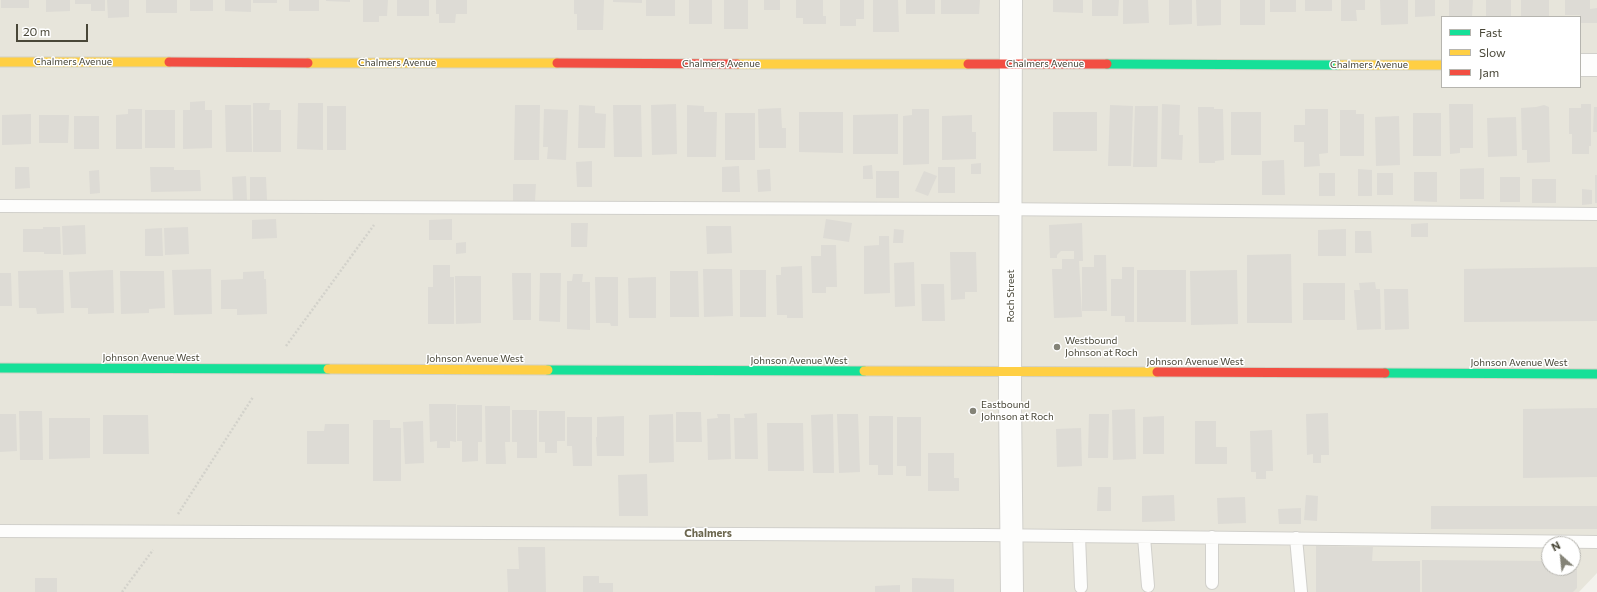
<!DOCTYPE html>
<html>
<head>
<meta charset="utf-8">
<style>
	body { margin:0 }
	#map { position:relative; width:1597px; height:592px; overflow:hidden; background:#f3f2ed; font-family:Commissioner,sans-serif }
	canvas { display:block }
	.legend { position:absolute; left:1441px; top:16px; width:140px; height:72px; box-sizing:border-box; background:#fff; border:1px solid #b6b5af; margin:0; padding:5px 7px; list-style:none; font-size:12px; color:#494738 }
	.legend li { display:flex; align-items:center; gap:8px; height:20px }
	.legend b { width:20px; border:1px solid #b6b5af }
	.north { position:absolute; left:1541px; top:536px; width:40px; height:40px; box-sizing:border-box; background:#fff; border:1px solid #b6b5af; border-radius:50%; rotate:333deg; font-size:11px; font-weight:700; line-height:16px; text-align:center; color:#494738 }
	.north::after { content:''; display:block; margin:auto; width:14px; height:18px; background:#848377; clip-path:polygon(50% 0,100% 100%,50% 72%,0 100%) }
	.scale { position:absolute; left:16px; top:24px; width:72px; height:18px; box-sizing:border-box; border:2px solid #494738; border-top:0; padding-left:5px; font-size:12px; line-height:14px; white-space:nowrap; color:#494738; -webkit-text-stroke:3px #fff; paint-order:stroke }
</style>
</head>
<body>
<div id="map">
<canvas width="1597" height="592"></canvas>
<ul class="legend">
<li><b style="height:5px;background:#16e098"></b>Fast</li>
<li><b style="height:5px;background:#ffcf43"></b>Slow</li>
<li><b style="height:5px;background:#f24e42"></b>Jam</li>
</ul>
<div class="north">N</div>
<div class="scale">20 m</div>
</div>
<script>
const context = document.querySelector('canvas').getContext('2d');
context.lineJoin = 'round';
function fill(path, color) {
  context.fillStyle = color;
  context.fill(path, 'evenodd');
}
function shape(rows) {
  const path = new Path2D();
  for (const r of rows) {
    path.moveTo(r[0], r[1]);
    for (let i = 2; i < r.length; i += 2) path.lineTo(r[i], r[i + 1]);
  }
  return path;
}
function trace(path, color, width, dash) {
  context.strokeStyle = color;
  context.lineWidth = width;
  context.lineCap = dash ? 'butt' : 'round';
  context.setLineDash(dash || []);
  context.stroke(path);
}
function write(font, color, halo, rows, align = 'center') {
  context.font = font + ' Commissioner,sans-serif';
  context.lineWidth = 3;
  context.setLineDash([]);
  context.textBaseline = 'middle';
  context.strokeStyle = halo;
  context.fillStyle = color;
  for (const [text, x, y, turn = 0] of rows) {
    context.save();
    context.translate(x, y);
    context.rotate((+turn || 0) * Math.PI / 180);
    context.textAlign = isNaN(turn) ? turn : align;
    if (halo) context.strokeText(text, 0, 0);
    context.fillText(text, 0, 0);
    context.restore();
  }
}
const residential = shape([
	[0,0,1597,0,1597,573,1579,592,0,592],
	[1442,17,1580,17,1580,87,1442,87],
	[1549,544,1573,544,1573,568,1549,568]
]);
const building = shape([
	[1,0,29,0,29,8,1,8],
	[46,0,70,0,70,11,46,12],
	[75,0,105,0,105,11,91,11,91,4,75,4],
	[107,0,129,0,129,17,108,18],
	[146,0,177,0,177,13,146,13],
	[190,0,213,0,213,11,190,11],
	[225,0,251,0,251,12,225,11],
	[253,0,277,0,277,3,253,3],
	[289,0,319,0,319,11,289,11],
	[326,0,350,0,350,2,326,1],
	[363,0,388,0,387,16,379,16,379,22,363,22],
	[397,0,429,0,429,16,397,16],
	[436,0,467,0,467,14,456,14,455,23,439,23,439,14,436,14],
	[574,0,604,0,603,30,577,30,577,14,574,14],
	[613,0,642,0,642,3,613,2],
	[646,0,675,0,675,16,646,16],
	[689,0,712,0,712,24,689,24],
	[724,0,748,0,748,29,724,29],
	[764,0,780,0,780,10,764,10],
	[796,0,823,0,823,16,826,16,826,24,803,24,803,18,796,18],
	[840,0,864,0,864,19,856,19,856,26,840,26],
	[873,0,898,0,899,32,873,32],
	[906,0,935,0,935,14,906,14],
	[941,0,980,0,979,14,941,14],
	[1053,0,1083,0,1083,13,1053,12],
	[1092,0,1119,0,1118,16,1092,16],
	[1123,0,1148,0,1149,23,1123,24],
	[1169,0,1192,0,1192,24,1169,25],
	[1196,0,1221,0,1221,25,1197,26],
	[1240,0,1265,0,1265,25,1240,25],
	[1270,0,1296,0,1296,12,1270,12],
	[1305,0,1332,0,1332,11,1305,11],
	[1341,0,1365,0,1365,10,1356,10,1357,21,1341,21],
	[1380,0,1408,0,1408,24,1381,25],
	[1415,0,1435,0,1435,16,1415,17],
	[1449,0,1473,0,1472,17,1449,17],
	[1486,0,1511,0,1511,17,1486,17],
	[1521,0,1549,0,1549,17,1521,17],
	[1565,0,1590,0,1590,9,1597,8,1597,23,1580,23,1580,15,1565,15],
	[205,101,205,110,212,110,212,148,183,149,183,110,190,110,190,102],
	[253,103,270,103,269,110,281,110,281,152,253,152],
	[298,103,323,103,323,150,297,149],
	[676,104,677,154,652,155,651,105],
	[1162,104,1180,105,1179,135,1183,135,1182,160,1161,159],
	[1449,104,1473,104,1473,148,1460,148,1460,153,1450,154],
	[1581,104,1591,104,1591,146,1589,146,1589,154,1572,154,1572,134,1569,134,1569,108,1581,108],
	[225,105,251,105,252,152,226,152],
	[515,105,540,105,539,160,514,160],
	[579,105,595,106,595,113,606,114,605,148,578,148],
	[613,105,641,105,642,157,614,157],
	[687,105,704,106,704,112,717,112,716,157,687,157],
	[1110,105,1133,106,1131,166,1108,166],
	[1544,105,1549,107,1550,162,1527,163,1527,150,1522,150,1521,108,1536,107],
	[327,106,346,106,346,150,327,150],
	[1135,106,1158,106,1157,167,1133,167],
	[1198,107,1214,107,1214,109,1223,109,1224,160,1215,161,1215,163,1199,163],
	[1594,107,1597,107,1597,132,1593,132],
	[781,108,782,128,786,128,786,148,759,148,758,109],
	[128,109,142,109,142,149,116,149,116,115,128,114],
	[544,109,568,110,566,160,547,159,548,147,543,147],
	[912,109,929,109,929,164,903,165,903,116,912,115],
	[1305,109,1328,109,1328,153,1319,154,1320,166,1304,167,1304,142,1294,142,1294,125,1305,125],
	[145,110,175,110,175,148,145,148],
	[1340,110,1356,110,1356,114,1364,114,1364,156,1340,156],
	[799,112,843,112,843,153,799,152],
	[1053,112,1097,112,1097,151,1053,151],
	[1231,112,1261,112,1261,155,1231,155],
	[725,113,755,113,755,160,725,160],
	[1413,113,1441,113,1441,156,1413,156],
	[31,114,31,144,2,145,2,115],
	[898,114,898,154,853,154,853,115],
	[39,115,69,115,68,143,39,143],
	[972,115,972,132,976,132,976,159,942,160,942,116],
	[74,116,99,116,99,149,74,149],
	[1399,116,1400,165,1376,166,1375,117],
	[1516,117,1517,156,1488,157,1487,118],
	[1284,160,1285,195,1262,195,1262,161],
	[592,161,592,187,577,187,576,162],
	[981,163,981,174,971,174,971,164],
	[872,165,873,179,863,179,863,166],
	[739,166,740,192,722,192,722,167],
	[15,167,29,167,30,188,15,189],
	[150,167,174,167,174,170,200,170,201,191,151,192],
	[938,167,955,167,955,193,938,193],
	[1484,168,1484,199,1460,199,1460,169],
	[770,169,771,191,758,192,757,170],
	[1358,169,1372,170,1372,196,1358,196],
	[99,170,100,193,90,194,89,171],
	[876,171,899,171,899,198,876,198],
	[924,171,937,176,928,196,915,191],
	[1414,172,1437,172,1437,202,1414,201],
	[1319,173,1335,173,1335,196,1319,196],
	[1377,173,1393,173,1393,195,1377,195],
	[1595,175,1597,175,1597,203,1595,203],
	[246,176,247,200,233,201,232,177],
	[250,177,266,177,267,200,250,201],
	[1500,177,1520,177,1520,202,1500,202],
	[1532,179,1556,179,1556,203,1532,203],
	[513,184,536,184,535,201,513,201],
	[1582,189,1592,190,1592,204,1582,205],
	[276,219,277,238,252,239,252,220],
	[452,219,452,240,429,240,429,220],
	[826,219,852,223,849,242,823,238],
	[571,223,588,223,587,247,571,247],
	[1082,223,1083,261,1079,261,1082,317,1054,318,1052,269,1062,269,1062,259,1074,259,1074,251,1061,251,1057,255,1057,258,1050,258,1049,225],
	[1428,223,1428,237,1411,237,1411,224],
	[85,225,86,254,63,255,62,226],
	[706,226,731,226,732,253,707,254],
	[43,227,60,227,61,254,44,254,44,252,23,252,23,229,43,229],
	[188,227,189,254,165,255,164,228],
	[162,228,163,256,145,256,145,229],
	[894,229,904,230,903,243,893,243],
	[1346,229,1346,256,1318,256,1318,230],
	[1355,231,1371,231,1372,253,1355,253],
	[879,236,889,236,890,293,864,294,864,246,879,245],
	[466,242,466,253,456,254,456,243],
	[821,245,836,245,837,287,826,287,826,293,812,293,811,256,821,256],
	[950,252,976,252,977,292,965,292,965,299,951,300],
	[1291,254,1292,323,1247,323,1247,255],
	[1094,255,1106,255,1107,311,1082,311,1082,267,1094,267],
	[914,262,915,306,895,307,894,263],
	[433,265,450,265,450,277,454,277,454,324,428,324,428,287,433,287],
	[802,266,803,318,787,318,787,315,777,315,776,275,781,275,781,267],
	[1122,267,1134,267,1134,322,1125,322,1125,316,1111,316,1111,279,1122,279],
	[1597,267,1597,321,1464,322,1464,269],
	[211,269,212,314,174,315,172,270],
	[703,269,732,269,733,316,704,317],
	[63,270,64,313,37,314,36,308,19,308,18,271],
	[113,270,114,313,88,314,88,308,71,308,69,272],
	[740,270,766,270,766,317,740,317],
	[1137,270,1186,270,1186,322,1137,322],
	[1237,270,1238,324,1191,325,1190,271],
	[120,271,164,271,165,308,149,309,149,313,121,314],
	[264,271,264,279,266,279,267,314,237,315,237,309,221,309,221,280,243,279,243,272],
	[670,271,698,271,699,317,670,317],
	[0,273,11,273,12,306,0,306],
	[512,273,531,273,531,320,513,320],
	[540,273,561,273,560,322,539,321],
	[573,274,583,274,582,282,590,282,590,330,567,329,567,281,572,281],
	[455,276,481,276,481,323,456,324],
	[595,277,618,277,618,326,611,326,610,323,596,323],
	[656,277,656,318,629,318,628,278],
	[1375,282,1376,289,1380,289,1381,329,1357,330,1354,290,1360,290,1359,283],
	[1303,283,1345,283,1345,320,1303,320],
	[921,284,944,284,945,321,922,321],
	[1384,289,1408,289,1409,329,1385,330],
	[429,404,456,404,456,442,450,441,450,448,437,448,437,441,430,442],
	[457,405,482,405,482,442,478,442,478,461,462,462,462,441,457,441],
	[485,406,510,406,510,442,505,442,506,464,486,464],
	[1597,408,1597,477,1523,478,1523,409],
	[1135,409,1136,459,1113,460,1112,410],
	[512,410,537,410,537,458,517,458,517,442,512,442],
	[19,411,42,411,43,460,20,460],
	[539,411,565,411,565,441,557,441,557,453,545,453,545,442,539,442],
	[676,412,701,412,702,442,676,442],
	[757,413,758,459,735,459,734,418,745,418,744,414],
	[1328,413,1329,455,1321,455,1321,463,1313,463,1313,454,1307,455,1306,414],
	[0,414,16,414,17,451,0,452],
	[673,414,674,462,649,463,649,415],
	[717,414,730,414,731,459,708,460,707,419,718,418],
	[833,414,834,473,813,473,811,415],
	[837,414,858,414,860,472,839,473],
	[1089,414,1109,414,1108,458,1088,458],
	[103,415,148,415,149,454,103,454],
	[624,416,624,456,597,456,596,437,597,437,597,417],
	[869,416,893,416,893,475,878,475,878,465,869,465],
	[1164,416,1164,454,1143,454,1143,417],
	[567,417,592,417,592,466,573,466,572,446,567,446],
	[897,417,921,417,921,476,906,476,906,466,897,466],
	[49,418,90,418,90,458,49,459],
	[373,420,390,420,390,428,401,428,401,481,373,481],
	[423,421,424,463,405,464,403,422],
	[1195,421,1216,421,1216,447,1227,447,1227,464,1195,464],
	[767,423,803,423,804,471,768,471],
	[325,424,349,424,349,464,307,464,307,431,324,431],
	[1081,428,1082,466,1057,467,1056,429],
	[1272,430,1273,471,1266,471,1266,479,1256,479,1256,472,1251,472,1250,431],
	[928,453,954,453,954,478,959,478,959,491,928,491],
	[647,474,648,516,619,516,618,475],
	[1098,487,1111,487,1111,511,1097,511],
	[1174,495,1175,521,1142,522,1142,496],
	[1306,495,1318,496,1317,521,1304,520],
	[1245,497,1246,523,1218,524,1217,498],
	[1431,506,1597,506,1597,529,1431,529],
	[1301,508,1301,524,1279,524,1278,509],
	[1316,546,1373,547,1372,561,1420,561,1420,592,1316,592],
	[518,547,545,547,546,592,508,592,507,569,519,569],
	[1422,560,1549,561,1549,568,1573,568,1573,561,1577,561,1577,588,1573,592,1422,592],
	[583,576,599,576,599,583,613,583,613,592,583,592],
	[35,578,57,578,57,592,35,592],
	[912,578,954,579,954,592,912,592],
	[900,585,900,592,875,592,875,586]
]);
const path = shape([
	[286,346,374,225],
	[178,514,253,397],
	[122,592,153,550]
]);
const lane = shape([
	[0,206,986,209,1597,214],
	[0,531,983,535,1597,542],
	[1079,536,1081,587],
	[1144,537,1148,586],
	[1296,538,1301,592],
	[1212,583,1212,537]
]);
const street = shape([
	[1011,0,1010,398,1012,592],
	[1580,65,1597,65]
]);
const fast = shape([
	[1107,64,1339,65],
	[0,368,328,369],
	[548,370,864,371],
	[1385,373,1597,374]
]);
const slow = shape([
	[0,62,169,62],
	[308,63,557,63],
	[737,64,968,64],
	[1339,65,1442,65],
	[328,369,548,370],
	[864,371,1157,372]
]);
const jam = shape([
	[169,62,308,63],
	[557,63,737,64],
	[968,64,1107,64],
	[1157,372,1385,373]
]);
const markers = [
	[1057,347,4,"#848377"],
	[973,411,4,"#848377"]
];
const streetNames = [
	["Chalmers Avenue",73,62],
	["Chalmers Avenue",397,63],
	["Chalmers Avenue",721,64],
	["Chalmers Avenue",1045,64],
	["Chalmers Avenue",1369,65],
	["Roch Street",1011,296,-90],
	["Johnson Avenue West",151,358],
	["Johnson Avenue West",475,359],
	["Johnson Avenue West",799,361],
	["Johnson Avenue West",1195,362],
	["Johnson Avenue West",1519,363]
];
const poiNames = [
	["Westbound",1065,341],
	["Johnson at Roch",1065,353],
	["Eastbound",981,405],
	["Johnson at Roch",981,417]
];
const neighbourhoodNames = [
	["Chalmers",708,533]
];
fill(residential, '#e7e5db');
fill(building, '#dddbd5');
trace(lane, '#d1d0cb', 14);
trace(street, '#d1d0cb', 24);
trace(fast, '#d2d1c4', 11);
trace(slow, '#d2d1c4', 11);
trace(jam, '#d2d1c4', 11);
trace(path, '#d3d2cb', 2.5, [2, 2]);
trace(lane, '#fdfdfc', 12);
trace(street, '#fdfdfc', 22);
trace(fast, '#16e098', 9);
trace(slow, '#ffcf43', 9);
trace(jam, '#f24e42', 9);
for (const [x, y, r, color] of markers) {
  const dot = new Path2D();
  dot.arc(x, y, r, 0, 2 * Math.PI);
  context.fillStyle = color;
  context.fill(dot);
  trace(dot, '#fff', 1.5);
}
write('10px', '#494738', '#fff', streetNames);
write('10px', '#494738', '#fff', poiNames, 'left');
write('bold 11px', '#6c674f', '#fff', neighbourhoodNames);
</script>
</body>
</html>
